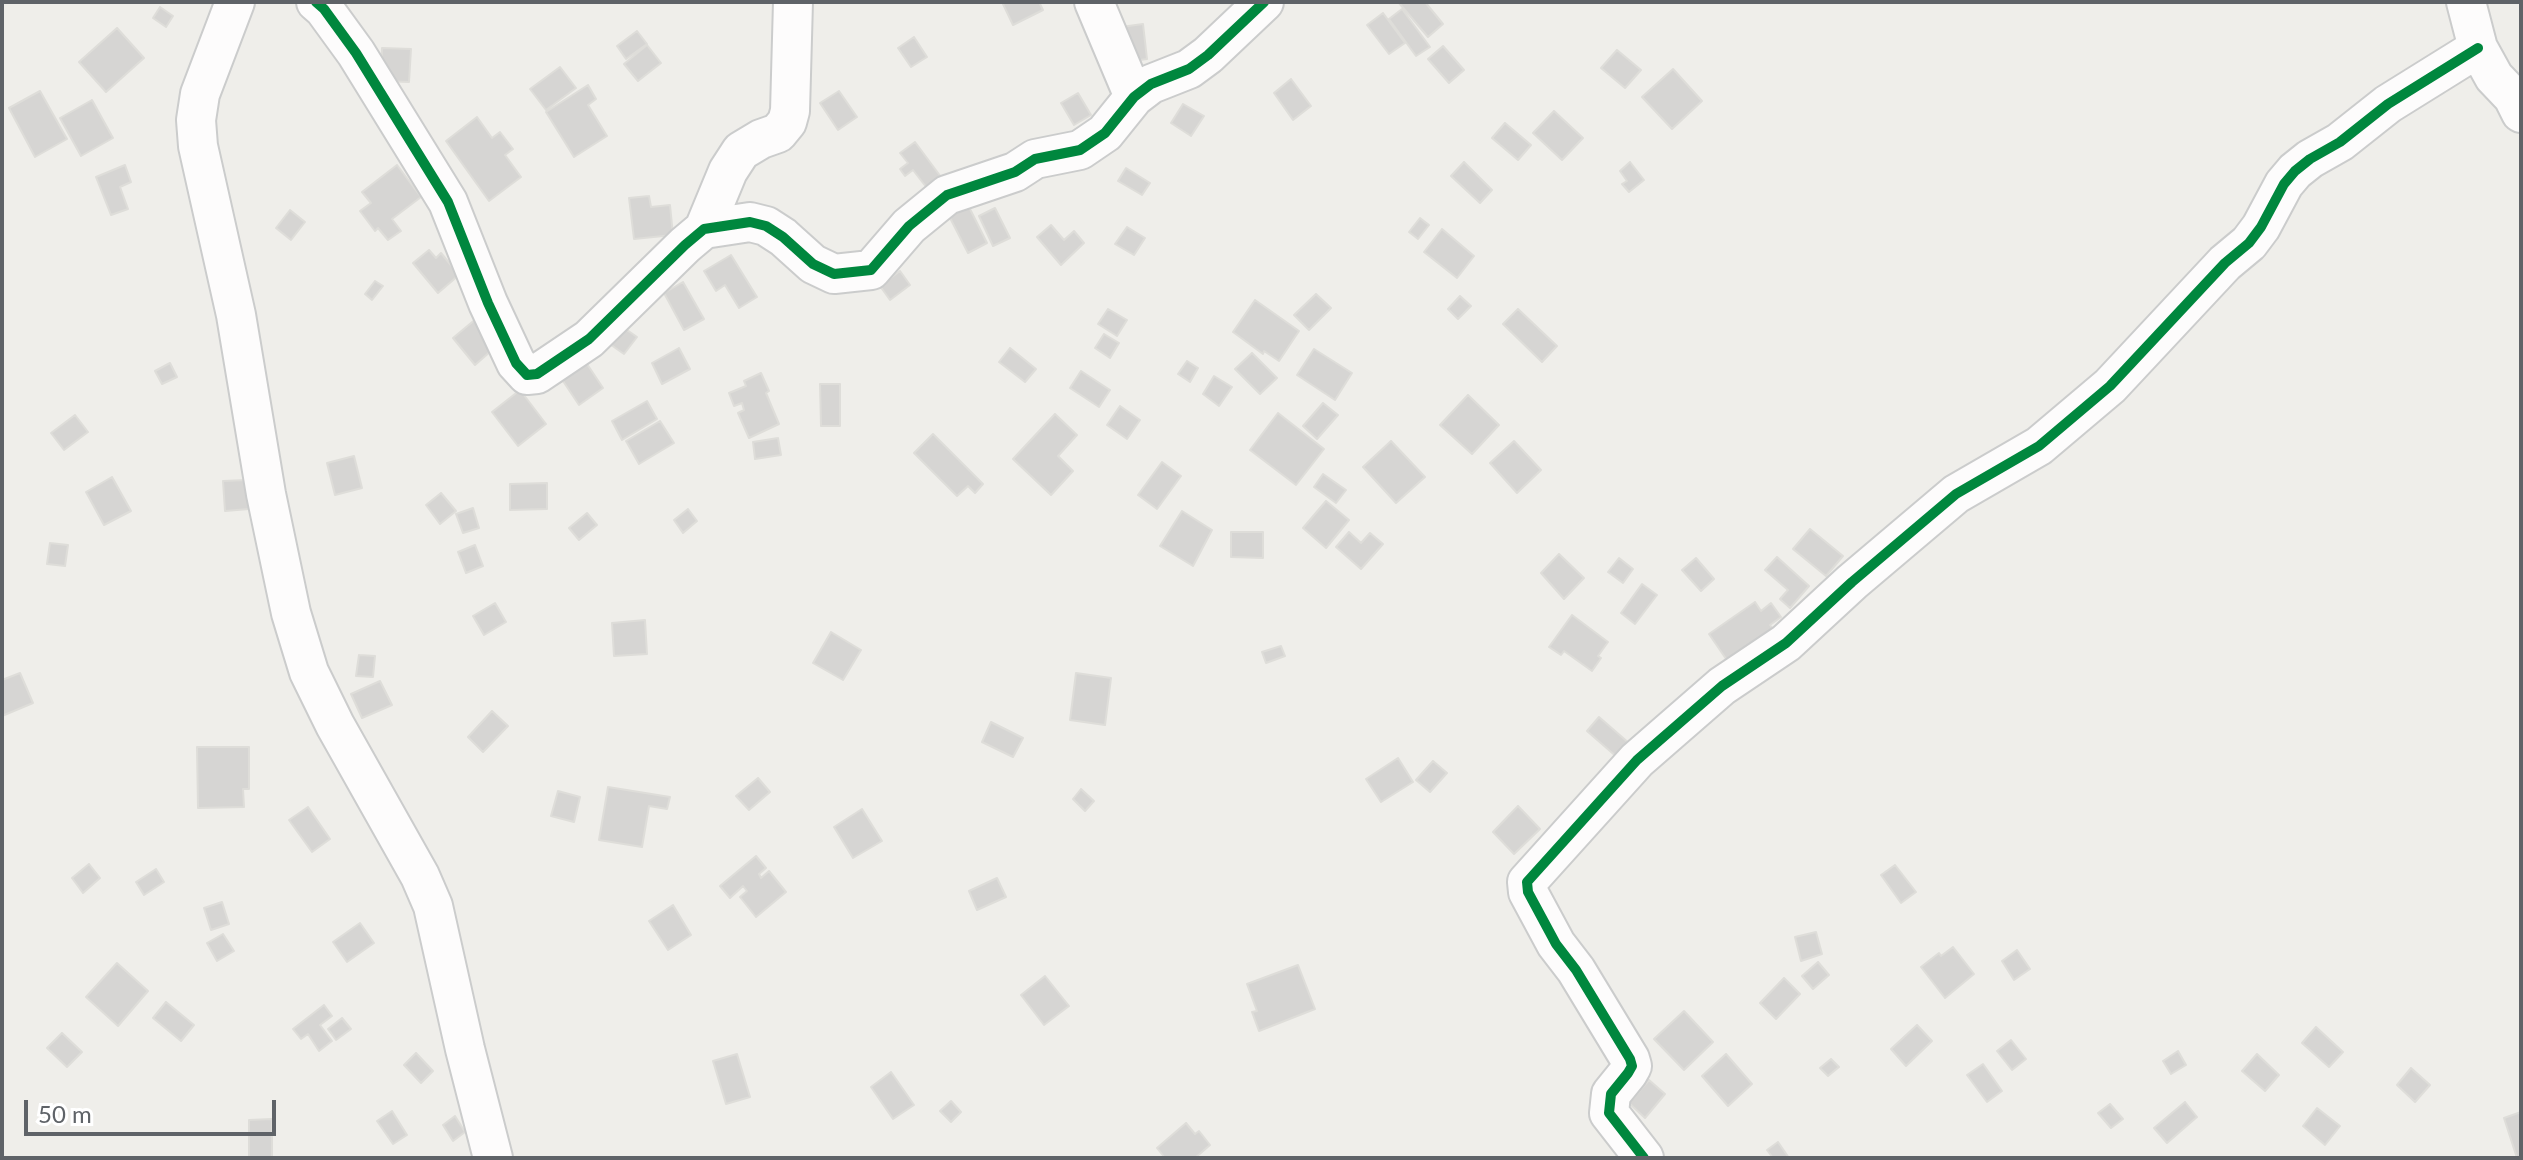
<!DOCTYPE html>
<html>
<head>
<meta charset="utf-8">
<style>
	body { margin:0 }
	#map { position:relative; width:2523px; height:1160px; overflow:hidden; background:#efeeea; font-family:Lato,sans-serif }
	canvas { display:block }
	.frame { position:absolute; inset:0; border:4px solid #5f6368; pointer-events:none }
	.scale { position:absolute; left:24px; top:1100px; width:252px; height:36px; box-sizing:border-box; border:4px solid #5f6368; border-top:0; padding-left:10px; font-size:24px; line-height:28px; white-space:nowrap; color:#5f6368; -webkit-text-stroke:6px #fff; paint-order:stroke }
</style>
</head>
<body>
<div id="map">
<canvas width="2523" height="1160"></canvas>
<div class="frame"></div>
<div class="scale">50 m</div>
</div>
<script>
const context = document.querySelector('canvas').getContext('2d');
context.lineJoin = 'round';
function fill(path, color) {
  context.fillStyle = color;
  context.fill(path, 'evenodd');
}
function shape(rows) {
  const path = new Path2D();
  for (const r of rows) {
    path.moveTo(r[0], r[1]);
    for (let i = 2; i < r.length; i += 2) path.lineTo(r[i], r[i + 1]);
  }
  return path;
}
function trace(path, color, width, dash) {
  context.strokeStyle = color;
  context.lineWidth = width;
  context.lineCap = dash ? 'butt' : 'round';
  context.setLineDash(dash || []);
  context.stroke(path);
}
const building = shape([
	[1002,2,1039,2,1043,10,1013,25,1002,2],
	[1425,2,1443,24,1428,37,1399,3,1425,2],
	[160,7,173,16,166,27,153,18,160,7],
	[1402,9,1430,47,1416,56,1389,19,1402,9],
	[1383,13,1405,43,1389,54,1367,25,1383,13],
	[1143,24,1147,59,1126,62,1121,27,1143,24],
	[117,28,144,58,106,92,79,62,117,28],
	[637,31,647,44,626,59,617,46,637,31],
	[914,37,927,57,911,67,898,48,914,37],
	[647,45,661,63,638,81,624,64,647,45],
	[1443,46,1464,70,1449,83,1428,59,1443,46],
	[382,48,411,49,409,82,381,81,382,48],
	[1617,50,1641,70,1625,88,1601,68,1617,50],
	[560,67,576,88,546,110,530,89,560,67],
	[1673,69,1702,101,1672,129,1642,97,1673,69],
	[1291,79,1311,106,1293,120,1274,93,1291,79],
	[588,85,596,99,588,105,607,136,574,157,546,112,588,85],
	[40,91,67,139,35,157,9,108,40,91],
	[839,91,857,117,838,130,820,103,839,91],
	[1078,93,1091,115,1074,125,1061,103,1078,93],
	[92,100,113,138,81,156,60,118,92,100],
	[1183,104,1204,116,1191,136,1171,123,1183,104],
	[1554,111,1583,138,1562,160,1533,133,1554,111],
	[477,117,492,138,500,132,513,149,505,155,521,177,489,201,446,141,477,117],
	[1505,123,1531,145,1518,160,1492,138,1505,123],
	[915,142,944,181,930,192,913,170,905,176,900,169,908,163,900,153,915,142],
	[1464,162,1492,190,1480,203,1451,176,1464,162],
	[1630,162,1644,180,1629,192,1622,184,1627,181,1620,171,1630,162],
	[125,165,131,182,120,187,128,209,111,215,96,177,125,165],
	[397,165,421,197,392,219,401,231,388,240,378,228,375,231,360,211,371,203,362,192,397,165],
	[1126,168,1150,183,1142,195,1118,181,1126,168],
	[649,196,651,207,670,205,673,235,634,239,629,198,649,196],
	[966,201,987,243,968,253,947,212,966,201],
	[995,208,1010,238,993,246,979,216,995,208],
	[290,210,305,222,291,240,276,228,290,210],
	[1420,218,1429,225,1418,239,1409,232,1420,218],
	[1051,225,1064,240,1074,231,1084,243,1061,265,1037,237,1051,225],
	[1127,227,1145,238,1134,255,1115,244,1127,227],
	[1442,229,1474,256,1457,278,1424,252,1442,229],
	[429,250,436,258,441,253,459,275,438,293,413,263,429,250],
	[731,255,757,297,739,308,725,285,716,291,704,271,731,255],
	[900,271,910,285,890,300,880,286,900,271],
	[375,281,383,286,372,300,365,294,375,281],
	[683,282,704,319,684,330,664,293,683,282],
	[1316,294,1331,308,1309,330,1294,315,1316,294],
	[1460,296,1471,306,1458,319,1448,309,1460,296],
	[1255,300,1299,331,1279,361,1264,351,1263,354,1233,332,1255,300],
	[1108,309,1127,320,1117,336,1098,324,1108,309],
	[1518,309,1557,346,1542,362,1503,324,1518,309],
	[477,318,499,344,475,365,453,338,477,318],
	[617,323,637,337,624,354,604,340,617,323],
	[1104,334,1119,343,1110,358,1095,348,1104,334],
	[679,348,690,369,662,384,652,363,679,348],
	[1010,348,1036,369,1025,382,999,362,1010,348],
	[1314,349,1352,373,1335,400,1297,375,1314,349],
	[1252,353,1277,378,1260,394,1235,369,1252,353],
	[581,355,603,388,579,405,563,381,556,385,550,375,581,355],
	[1187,361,1198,368,1190,382,1178,374,1187,361],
	[170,363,177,377,162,384,155,371,170,363],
	[1081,371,1110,390,1099,407,1070,388,1081,371],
	[761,373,769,391,766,393,779,424,749,438,738,413,744,410,742,403,734,406,729,393,746,386,744,381,761,373],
	[1214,376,1232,387,1219,406,1203,394,1214,376],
	[820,384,840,384,840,426,821,426,820,384],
	[520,390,546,424,518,446,492,412,520,390],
	[1468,395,1499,425,1472,454,1440,425,1468,395],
	[647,401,657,419,622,440,612,421,647,401],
	[1323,403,1338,415,1317,439,1303,426,1323,403],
	[1120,406,1140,420,1127,439,1107,425,1120,406],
	[1278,413,1324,449,1296,485,1250,450,1278,413],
	[1055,414,1077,435,1058,456,1073,471,1051,495,1013,459,1055,414],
	[75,415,88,432,64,450,51,433,75,415],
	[660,421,674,443,639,464,626,441,660,421],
	[933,434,983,484,975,493,968,486,957,496,914,453,933,434],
	[778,438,781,455,755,459,753,442,778,438],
	[1391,441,1425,477,1396,503,1363,467,1391,441],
	[1514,441,1541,470,1517,493,1490,463,1514,441],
	[354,456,362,488,335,495,327,463,354,456],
	[1162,462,1181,476,1157,509,1138,495,1162,462],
	[1323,474,1346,490,1336,503,1314,487,1323,474],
	[112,477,131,511,104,525,86,492,112,477],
	[247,480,249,509,225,511,223,481,247,480],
	[547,483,547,509,510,510,510,484,547,483],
	[441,493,456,511,440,524,426,505,441,493],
	[1326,501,1349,520,1326,548,1303,528,1326,501],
	[473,508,479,528,463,533,456,514,473,508],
	[688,509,697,521,683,533,674,520,688,509],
	[1182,511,1212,530,1193,566,1160,546,1182,511],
	[587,513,597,525,579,540,569,528,587,513],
	[1810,529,1843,556,1826,576,1793,549,1810,529],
	[1231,532,1263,532,1263,558,1231,557,1231,532],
	[1349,532,1361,543,1370,533,1383,544,1361,569,1336,547,1349,532],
	[50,543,68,545,65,566,47,564,50,543],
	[475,545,483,566,466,573,458,552,475,545],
	[1559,554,1584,578,1564,599,1541,573,1559,554],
	[1777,557,1809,586,1790,608,1780,599,1788,590,1765,570,1777,557],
	[1619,558,1633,569,1623,583,1608,572,1619,558],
	[1696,558,1714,579,1701,591,1682,570,1696,558],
	[1642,584,1657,595,1635,624,1621,613,1642,584],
	[1755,602,1761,611,1771,603,1781,617,1770,625,1777,634,1735,672,1709,634,1755,602],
	[495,603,506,622,484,635,473,616,495,603],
	[1572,615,1608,642,1598,656,1601,658,1592,671,1564,651,1561,655,1549,647,1572,615],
	[645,620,647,654,614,656,612,623,645,620],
	[831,632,861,650,843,680,813,663,831,632],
	[1281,646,1285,656,1266,663,1262,652,1281,646],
	[359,655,375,656,373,677,356,676,359,655],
	[20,673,33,703,2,716,2,680,20,673],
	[1076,673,1111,678,1105,725,1070,720,1076,673],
	[380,681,392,705,362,718,351,694,380,681],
	[492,711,508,726,483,752,468,737,492,711],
	[1599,717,1630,744,1618,758,1587,731,1599,717],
	[991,722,1023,738,1013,757,982,742,991,722],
	[197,747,249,747,249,789,243,789,244,807,198,808,197,747],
	[1398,758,1413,782,1381,802,1366,779,1398,758],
	[1433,761,1447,773,1430,792,1416,780,1433,761],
	[758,778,770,792,749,810,736,796,758,778],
	[608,787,670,797,667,809,649,806,642,847,599,840,608,787],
	[1081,789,1094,801,1085,811,1073,799,1081,789],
	[558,791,580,797,574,822,551,816,558,791],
	[1518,806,1540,829,1514,854,1493,832,1518,806],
	[308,807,330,839,312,852,289,820,308,807],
	[862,809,882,841,853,858,834,827,862,809],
	[756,856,766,868,759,874,761,878,769,871,786,892,756,917,740,897,747,891,743,886,730,898,720,886,756,856],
	[89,864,100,878,83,893,72,878,89,864],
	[1895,865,1916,892,1901,903,1881,875,1895,865],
	[156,869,164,882,144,895,136,882,156,869],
	[997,878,1006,897,977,910,969,891,997,878],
	[222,902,229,924,211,930,204,908,222,902],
	[673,905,691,935,668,950,649,921,673,905],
	[360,923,374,943,347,962,333,942,360,923],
	[1816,932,1822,954,1801,961,1795,937,1816,932],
	[223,934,234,951,217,961,207,943,223,934],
	[1953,947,1974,974,1945,998,1921,967,1939,953,1941,956,1953,947],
	[2017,950,2030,969,2014,980,2002,961,2017,950],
	[1818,962,1829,975,1813,989,1802,976,1818,962],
	[117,963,148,991,118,1026,86,997,117,963],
	[1298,965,1315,1009,1259,1031,1252,1012,1257,1011,1247,984,1298,965],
	[1045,976,1069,1006,1044,1025,1021,995,1045,976],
	[1784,978,1800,994,1776,1019,1760,1003,1784,978],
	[166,1002,194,1025,181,1041,153,1018,166,1002],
	[324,1005,332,1016,320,1025,332,1041,319,1051,308,1034,301,1039,293,1029,324,1005],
	[1684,1011,1713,1042,1684,1070,1654,1039,1684,1011],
	[342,1018,351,1029,336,1040,328,1029,342,1018],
	[1917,1025,1932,1041,1906,1066,1891,1049,1917,1025],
	[2316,1027,2343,1052,2329,1067,2302,1043,2316,1027],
	[62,1033,82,1052,67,1067,47,1048,62,1033],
	[2011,1040,2026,1059,2012,1070,1997,1051,2011,1040],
	[2178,1051,2186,1065,2171,1074,2163,1061,2178,1051],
	[416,1053,433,1071,421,1083,404,1065,416,1053],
	[737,1054,750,1097,726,1104,713,1061,737,1054],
	[1726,1054,1752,1084,1728,1106,1702,1076,1726,1054],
	[2257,1054,2279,1075,2265,1091,2242,1071,2257,1054],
	[1831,1059,1839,1067,1828,1076,1820,1068,1831,1059],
	[1983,1064,2002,1091,1987,1102,1967,1075,1983,1064],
	[2411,1068,2430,1085,2415,1102,2397,1085,2411,1068],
	[891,1072,914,1105,893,1119,871,1087,891,1072],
	[1649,1080,1665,1094,1645,1118,1629,1103,1649,1080],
	[951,1101,961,1112,951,1122,940,1111,951,1101],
	[2185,1102,2197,1117,2167,1143,2154,1128,2185,1102],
	[2110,1104,2123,1119,2111,1128,2098,1113,2110,1104],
	[2317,1108,2340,1126,2325,1145,2303,1126,2317,1108],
	[392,1111,407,1135,393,1144,377,1121,392,1111],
	[2521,1112,2521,1158,2517,1158,2504,1118,2521,1112],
	[455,1116,465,1132,453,1141,443,1125,455,1116],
	[272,1119,272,1158,249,1158,249,1120,272,1119],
	[1186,1123,1195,1134,1199,1131,1210,1145,1195,1158,1165,1158,1157,1148,1186,1123],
	[1778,1142,1789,1158,1773,1158,1767,1150,1778,1142]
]);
const street = shape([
	[235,2,200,94,196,120,198,146,236,315,266,494,291,613,309,672,335,725,420,876,433,906,465,1049,493,1158],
	[316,2,324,9,356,53,448,202,488,303,516,363,527,375,537,374,589,339,685,245,704,229,750,222,766,226,783,237,813,264,834,274,871,270,909,226,947,195,1015,172,1035,159,1080,150,1105,133,1134,97,1151,84,1189,69,1208,55,1264,2],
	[1094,2,1134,97],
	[2466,2,2478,48,2494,77,2513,97,2521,113],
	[704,229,728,171,741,151,761,139,778,133,787,122,790,111,793,2],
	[1644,1158,1609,1113,1611,1094,1628,1073,1632,1066,1630,1059,1576,970,1556,944,1528,892,1527,882,1637,760,1722,686,1786,643,1852,582,1956,494,2039,446,2110,386,2225,263,2249,243,2261,227,2284,184,2295,171,2310,159,2340,142,2388,104,2478,48]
]);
const cycleway = shape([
	[316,2,324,9,356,53,448,202,488,303,516,363,527,375,537,374,589,339,685,245,704,229,750,222,766,226,783,237,813,264,834,274,871,270,909,226,947,195,1015,172,1035,159,1080,150,1105,133,1134,97,1151,84,1189,69,1208,55,1264,2],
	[1644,1158,1609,1113,1611,1094,1628,1073,1632,1066,1630,1059,1576,970,1556,944,1528,892,1527,882,1637,760,1722,686,1786,643,1852,582,1956,494,2039,446,2110,386,2225,263,2249,243,2261,227,2284,184,2295,171,2310,159,2340,142,2388,104,2478,48]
]);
fill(building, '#d6d5d3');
trace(building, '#deddd9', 2);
trace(street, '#cbcccc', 42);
trace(street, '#fdfcfc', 38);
trace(cycleway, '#00873e', 10);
</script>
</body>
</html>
